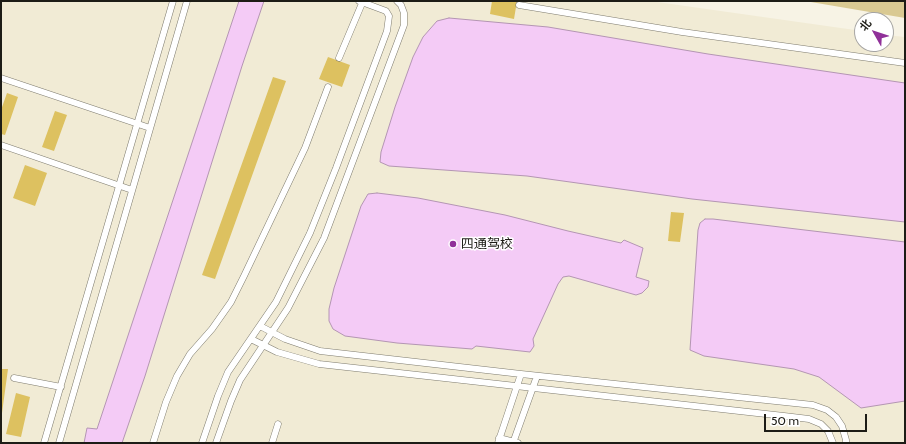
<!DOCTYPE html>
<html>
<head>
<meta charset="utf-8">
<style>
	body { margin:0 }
	#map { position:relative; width:906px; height:444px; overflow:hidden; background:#f7f3e5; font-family:Cabin,"Noto Sans SC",sans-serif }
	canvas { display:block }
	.frame { position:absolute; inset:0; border:2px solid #1d1c16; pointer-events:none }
	.north { position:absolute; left:854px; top:12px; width:40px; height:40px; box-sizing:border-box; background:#fff; border:1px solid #a5a4a2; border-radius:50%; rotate:309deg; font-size:11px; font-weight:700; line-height:16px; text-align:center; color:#1d1c16 }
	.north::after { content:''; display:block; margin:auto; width:14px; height:18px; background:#903099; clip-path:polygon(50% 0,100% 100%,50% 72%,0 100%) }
	.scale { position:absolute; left:764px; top:414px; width:103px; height:18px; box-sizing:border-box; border:2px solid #1d1c16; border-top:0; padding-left:5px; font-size:12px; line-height:14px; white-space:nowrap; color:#1d1c16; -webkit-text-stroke:3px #fff; paint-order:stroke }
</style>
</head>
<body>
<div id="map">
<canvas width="906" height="444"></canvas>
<div class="frame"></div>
<div class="north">北</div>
<div class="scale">50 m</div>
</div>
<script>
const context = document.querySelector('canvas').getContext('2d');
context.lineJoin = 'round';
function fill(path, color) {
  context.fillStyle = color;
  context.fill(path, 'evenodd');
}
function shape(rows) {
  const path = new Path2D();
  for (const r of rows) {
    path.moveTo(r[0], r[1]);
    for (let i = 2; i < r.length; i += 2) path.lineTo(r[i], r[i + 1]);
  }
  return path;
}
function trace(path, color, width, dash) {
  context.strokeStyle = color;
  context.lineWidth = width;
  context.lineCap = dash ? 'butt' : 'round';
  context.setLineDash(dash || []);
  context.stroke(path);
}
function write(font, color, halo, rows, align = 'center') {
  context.font = font + ' Cabin,"Noto Sans SC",sans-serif';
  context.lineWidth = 3;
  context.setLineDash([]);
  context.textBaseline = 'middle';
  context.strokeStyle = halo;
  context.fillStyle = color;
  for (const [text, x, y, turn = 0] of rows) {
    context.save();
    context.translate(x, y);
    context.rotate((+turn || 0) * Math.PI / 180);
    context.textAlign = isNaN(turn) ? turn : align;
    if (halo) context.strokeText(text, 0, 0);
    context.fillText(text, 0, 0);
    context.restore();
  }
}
const built = shape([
	[1,1,650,1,862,31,862,44,886,44,886,35,905,37,905,443,1,443]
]);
const green = shape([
	[805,1,905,1,905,18]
]);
const water = shape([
	[239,1,264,1,242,66,145,376,122,443,84,443,87,428,97,429,239,1],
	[449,18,548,27,708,54,905,83,905,222,692,199,527,176,389,166,380,162,381,152,395,107,413,57,423,37,437,21,449,18],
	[377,193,418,198,505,215,568,231,621,243,624,240,643,248,636,277,649,281,648,287,642,293,636,295,569,276,563,277,558,284,533,339,534,346,530,352,476,346,472,349,397,343,345,336,333,329,329,321,329,309,334,288,361,206,368,194,377,193],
	[705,219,713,219,905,242,905,401,861,408,819,377,794,369,704,356,690,350,698,230,700,223,705,219]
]);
const building = shape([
	[492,1,517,1,514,19,490,14],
	[328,57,350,65,342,87,319,79],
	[273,77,286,81,215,279,202,275],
	[7,93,18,97,5,135,1,134,1,110],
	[55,111,67,115,54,151,42,147],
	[25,165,47,173,35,206,13,198],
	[671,212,684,213,680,242,668,241],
	[1,369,8,369,2,413,1,413],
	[16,393,30,397,21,437,6,434]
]);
const lane = shape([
	[519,5,682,32,905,63],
	[339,58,363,1],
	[1,78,150,128],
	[1,145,132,190],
	[260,326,285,339,320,351,521,374,813,405,827,410,836,417,842,426,846,440,846,443],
	[251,339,277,352,319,364,784,416,809,419,821,424,828,431,833,443],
	[14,378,61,387],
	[499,438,518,443],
	[44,443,173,1],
	[59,443,187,1],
	[153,443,166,402,177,376,190,354,212,329,231,302,244,276,305,148,328,87],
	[202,443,218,396,228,372,276,302,310,233,336,168,387,31,389,16,386,11,359,1],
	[216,443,231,401,240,380,288,308,324,238,404,25,404,13,401,5,397,1],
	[272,443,278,424],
	[498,443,521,374],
	[513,443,537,376]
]);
const markers = [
	[453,244,4,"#903099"]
];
const poiNames = [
	["四通驾校",461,244]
];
fill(built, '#f1ebd5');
fill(green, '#d9c992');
fill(water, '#f4cbf6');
trace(water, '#b496b3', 1);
fill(building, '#ddc160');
trace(lane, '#7f7c6f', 7);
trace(lane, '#fff', 6);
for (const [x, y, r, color] of markers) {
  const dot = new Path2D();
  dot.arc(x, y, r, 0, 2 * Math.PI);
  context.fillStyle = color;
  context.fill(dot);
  trace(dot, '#fff', 1.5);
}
write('13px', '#1d1c16', '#fff', poiNames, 'left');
</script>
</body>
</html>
